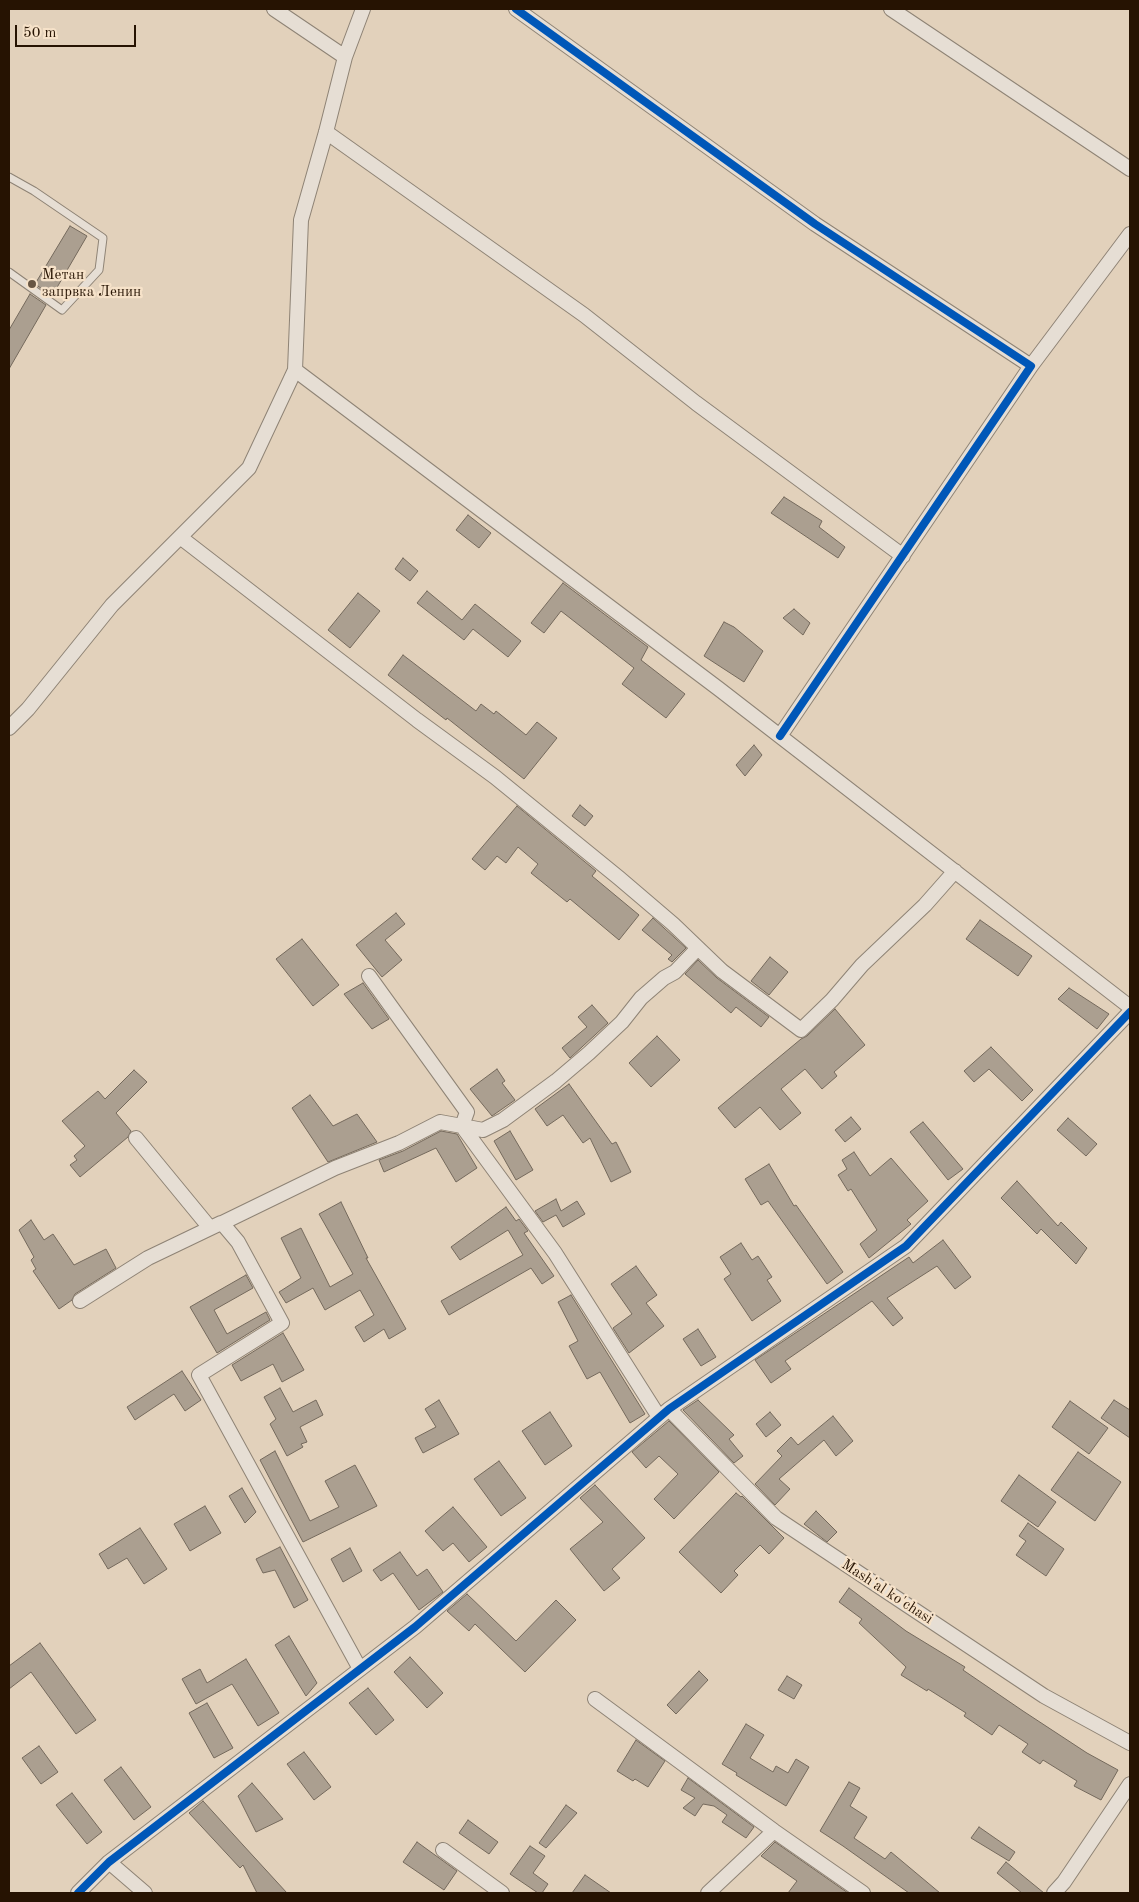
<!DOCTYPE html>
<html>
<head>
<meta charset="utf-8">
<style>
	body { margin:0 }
	#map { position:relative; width:1139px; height:1902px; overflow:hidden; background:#e2d1bb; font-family:"Old Standard TT",serif }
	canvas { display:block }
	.frame { position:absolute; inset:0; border:10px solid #261302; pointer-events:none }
	.scale { position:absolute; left:15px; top:25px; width:121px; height:22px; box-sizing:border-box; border:2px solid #261302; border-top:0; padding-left:6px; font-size:15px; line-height:18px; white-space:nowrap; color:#261302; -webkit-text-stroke:4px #f6e2c9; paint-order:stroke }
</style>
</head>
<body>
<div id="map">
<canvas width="1139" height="1902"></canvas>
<div class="frame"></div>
<div class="scale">50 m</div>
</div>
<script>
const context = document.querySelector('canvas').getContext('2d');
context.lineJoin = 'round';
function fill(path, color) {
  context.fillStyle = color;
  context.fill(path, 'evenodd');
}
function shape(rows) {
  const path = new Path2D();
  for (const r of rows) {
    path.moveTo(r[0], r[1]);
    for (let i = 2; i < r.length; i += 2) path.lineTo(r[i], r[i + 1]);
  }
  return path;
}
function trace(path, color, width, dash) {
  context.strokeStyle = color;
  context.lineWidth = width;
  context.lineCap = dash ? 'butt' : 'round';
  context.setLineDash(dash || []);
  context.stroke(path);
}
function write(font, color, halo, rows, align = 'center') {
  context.font = font + ' "Old Standard TT",serif';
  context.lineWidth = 4.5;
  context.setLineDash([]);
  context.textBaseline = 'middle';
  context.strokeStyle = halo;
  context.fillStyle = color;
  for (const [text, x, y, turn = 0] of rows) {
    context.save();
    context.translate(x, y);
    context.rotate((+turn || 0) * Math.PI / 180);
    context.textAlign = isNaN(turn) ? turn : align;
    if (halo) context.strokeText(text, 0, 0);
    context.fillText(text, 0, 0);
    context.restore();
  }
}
const building = shape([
	[70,226,87,236,52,296,35,284,70,226],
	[30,294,46,305,9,369,9,330,30,294],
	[784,497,822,521,819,527,845,547,838,558,771,513,784,497],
	[468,515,491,533,479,548,456,530,468,515],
	[403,558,418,571,410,581,395,569,403,558],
	[563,583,648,647,641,660,685,694,666,718,622,684,634,668,561,611,544,633,531,623,563,583],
	[427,591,462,620,475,604,521,641,508,657,473,629,464,640,417,603,427,591],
	[358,593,380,611,350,648,328,630,358,593],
	[794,609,810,623,803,635,783,618,794,609],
	[724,622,734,627,763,651,744,682,704,656,724,622],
	[403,655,476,711,481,704,494,714,496,711,526,735,537,722,557,738,524,779,447,718,446,720,388,675,403,655],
	[754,745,762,755,745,776,736,765,754,745],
	[580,805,593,816,585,826,572,816,580,805],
	[517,806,596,871,592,876,639,915,619,940,570,899,567,902,531,873,538,864,518,847,506,863,497,856,485,870,472,859,517,806],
	[396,913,405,924,385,940,402,960,382,977,356,945,396,913],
	[653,918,686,948,672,962,668,959,672,955,642,930,653,918],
	[980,920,1032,956,1018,976,966,939,980,920],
	[302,939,339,985,313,1006,276,959,302,939],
	[770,957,788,972,769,995,751,981,770,957],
	[698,960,717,978,769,1017,761,1027,736,1007,731,1013,685,974,698,960],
	[363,983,389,1019,372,1029,344,994,363,983],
	[1069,988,1109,1014,1097,1029,1058,999,1069,988],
	[592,1005,608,1023,570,1058,562,1048,587,1027,578,1017,592,1005],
	[835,1009,865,1045,834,1072,837,1076,822,1089,805,1069,781,1089,801,1113,780,1130,760,1107,735,1128,718,1108,801,1039,807,1036,835,1009],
	[657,1036,680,1060,651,1087,629,1063,657,1036],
	[991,1047,1033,1090,1022,1101,989,1069,974,1082,964,1071,991,1047],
	[497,1069,505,1081,502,1083,515,1100,492,1116,470,1089,497,1069],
	[134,1070,147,1082,116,1113,131,1131,128,1137,80,1177,70,1165,77,1160,74,1156,85,1146,62,1121,98,1091,105,1099,134,1070],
	[569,1084,612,1144,616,1142,631,1172,611,1182,590,1138,583,1143,563,1115,547,1126,535,1109,569,1084],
	[310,1095,333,1126,357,1114,377,1142,328,1162,292,1108,310,1095],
	[851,1117,861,1129,845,1142,835,1130,851,1117],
	[1068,1118,1097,1144,1086,1156,1057,1130,1068,1118],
	[923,1122,963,1169,948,1180,910,1132,923,1122],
	[441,1131,457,1134,477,1168,456,1182,436,1148,384,1172,379,1160,403,1151,441,1131],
	[510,1131,533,1170,516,1180,494,1141,510,1131],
	[854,1152,870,1176,891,1158,928,1201,907,1220,911,1224,869,1258,860,1244,877,1230,851,1189,848,1191,838,1175,847,1169,842,1160,854,1152],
	[769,1164,794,1206,796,1205,843,1272,827,1284,768,1201,761,1205,745,1179,769,1164],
	[1017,1181,1058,1226,1061,1222,1087,1248,1076,1264,1041,1229,1037,1234,1001,1198,1017,1181],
	[556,1199,561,1211,577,1201,585,1214,563,1227,556,1215,543,1222,535,1211,556,1199],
	[341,1202,368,1258,366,1258,406,1329,389,1339,384,1329,364,1342,355,1327,374,1315,360,1290,325,1310,313,1288,286,1303,279,1292,301,1278,281,1238,301,1228,330,1287,353,1274,319,1214,341,1202],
	[506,1207,516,1221,519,1219,528,1231,524,1233,554,1276,542,1284,531,1268,449,1315,441,1301,523,1255,508,1230,460,1260,451,1247,506,1207],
	[31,1220,44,1240,53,1234,74,1265,106,1249,116,1268,75,1294,72,1300,59,1309,33,1271,36,1269,31,1260,34,1257,19,1230,31,1220],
	[943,1240,971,1277,955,1289,937,1266,887,1298,903,1318,893,1326,872,1301,785,1361,791,1369,771,1383,755,1360,909,1257,913,1263,943,1240],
	[741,1243,752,1260,758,1256,772,1277,767,1280,781,1301,752,1321,724,1279,731,1274,720,1257,741,1243],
	[636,1266,657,1295,646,1303,664,1326,629,1353,613,1328,632,1314,611,1284,636,1266],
	[246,1275,253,1288,214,1310,227,1334,266,1312,270,1320,217,1353,190,1307,246,1275],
	[571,1295,645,1414,630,1423,600,1372,587,1379,569,1346,578,1341,558,1302,571,1295],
	[698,1329,716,1357,701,1366,683,1339,698,1329],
	[283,1333,304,1370,282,1382,273,1364,241,1381,232,1365,283,1333],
	[182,1371,201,1400,185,1411,174,1394,135,1420,127,1407,182,1371],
	[280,1388,293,1412,316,1400,323,1415,300,1427,307,1442,301,1444,303,1447,287,1456,270,1424,276,1419,264,1397,280,1388],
	[439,1400,459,1434,423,1453,415,1438,436,1427,425,1409,439,1400],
	[698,1400,734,1435,729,1439,743,1456,734,1463,683,1410,698,1400],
	[1114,1400,1130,1410,1130,1438,1101,1418,1114,1400],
	[1070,1401,1108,1428,1089,1454,1052,1427,1070,1401],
	[550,1412,572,1446,545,1465,522,1431,550,1412],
	[770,1412,781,1425,766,1437,756,1424,770,1412],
	[833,1416,853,1441,836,1456,824,1440,779,1479,790,1489,775,1505,755,1484,782,1456,777,1451,791,1437,798,1445,833,1416],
	[669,1421,719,1472,674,1519,654,1499,678,1474,659,1456,646,1468,632,1452,669,1421],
	[275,1451,310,1521,339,1507,325,1481,355,1465,377,1506,303,1542,260,1460,275,1451],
	[1078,1452,1121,1482,1095,1521,1051,1490,1078,1452],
	[499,1461,526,1498,501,1516,474,1479,499,1461],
	[1019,1475,1056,1502,1038,1527,1001,1501,1019,1475],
	[595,1485,645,1538,612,1569,620,1578,604,1591,570,1549,603,1522,580,1498,595,1485],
	[242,1488,256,1512,245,1523,229,1496,242,1488],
	[736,1493,741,1497,742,1496,784,1538,769,1554,760,1545,734,1571,738,1575,721,1593,679,1552,736,1493],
	[205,1506,221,1533,190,1551,174,1524,205,1506],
	[453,1507,487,1547,469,1562,453,1543,443,1551,425,1531,453,1507],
	[816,1511,837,1532,827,1542,804,1524,816,1511],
	[1028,1523,1064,1549,1046,1576,1016,1555,1026,1541,1019,1536,1028,1523],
	[140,1528,167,1569,144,1584,127,1558,108,1569,99,1554,140,1528],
	[280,1547,308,1600,294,1608,275,1570,263,1573,256,1559,280,1547],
	[350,1548,362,1571,343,1582,331,1559,350,1548],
	[400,1552,417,1576,427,1569,443,1592,419,1610,393,1573,381,1581,373,1570,400,1552],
	[849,1588,906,1631,965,1667,963,1670,1023,1711,1087,1753,1118,1770,1101,1800,1074,1786,1077,1781,1043,1760,1040,1764,1022,1752,1028,1744,999,1725,992,1735,964,1716,966,1713,928,1689,927,1691,901,1675,906,1667,859,1623,862,1619,839,1602,849,1588],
	[467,1594,516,1641,556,1600,576,1620,525,1672,475,1624,469,1631,447,1611,467,1594],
	[289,1636,317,1683,306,1696,275,1645,289,1636],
	[40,1643,96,1720,76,1734,31,1672,9,1689,9,1666,40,1643],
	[410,1657,443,1693,427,1708,394,1672,410,1657],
	[246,1659,279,1713,258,1726,232,1684,196,1704,182,1679,200,1669,207,1683,246,1659],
	[699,1671,708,1680,676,1714,667,1705,699,1671],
	[787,1676,802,1685,794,1699,778,1690,787,1676],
	[368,1688,394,1720,376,1735,349,1703,368,1688],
	[207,1703,233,1748,214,1758,189,1713,207,1703],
	[746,1724,764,1735,750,1758,773,1772,776,1766,788,1773,796,1759,809,1767,786,1806,736,1775,737,1773,722,1764,746,1724],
	[636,1740,665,1761,648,1787,635,1779,633,1781,617,1771,636,1740],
	[39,1746,58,1772,41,1784,22,1758,39,1746],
	[304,1752,331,1787,314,1800,287,1764,304,1752],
	[121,1767,151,1807,134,1820,104,1780,121,1767],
	[688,1778,754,1827,746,1838,722,1822,727,1815,714,1806,703,1804,695,1816,683,1808,695,1798,681,1790,688,1778],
	[849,1782,860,1788,850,1806,867,1817,854,1838,885,1859,891,1852,940,1893,909,1893,843,1846,820,1831,849,1782],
	[252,1783,283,1819,256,1832,238,1796,252,1783],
	[72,1793,102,1832,87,1844,56,1805,72,1793],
	[203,1801,243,1845,287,1893,257,1893,243,1865,240,1868,189,1813,203,1801],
	[566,1805,577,1813,546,1848,539,1843,566,1805],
	[468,1820,498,1842,489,1854,459,1833,468,1820],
	[979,1827,1015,1852,1009,1861,971,1838,979,1827],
	[417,1842,457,1871,444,1890,403,1862,417,1842],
	[775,1842,848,1893,788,1893,797,1881,761,1856,775,1842],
	[530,1846,545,1856,533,1873,548,1884,542,1893,538,1893,510,1874,530,1846],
	[1006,1862,1044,1893,1022,1893,997,1873,1006,1862],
	[585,1875,611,1893,572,1893,585,1875]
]);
const lane = shape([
	[9,177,34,191,103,238,99,270,62,310,9,272]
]);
const street = shape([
	[274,9,345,57],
	[516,9,815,224,1031,366,780,736],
	[891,9,1130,169],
	[326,132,584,315,696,403,903,556],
	[1031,366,1130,234],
	[295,370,719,689,1130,1007],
	[180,537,417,720,495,777,619,878,673,924,698,948,675,972,664,978,641,998,622,1022,589,1053,556,1081,503,1120,483,1130,462,1126],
	[9,728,28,709,112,605,249,468,295,370,301,220,326,132,345,57,363,9],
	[698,948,722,971,801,1030,832,1000,862,965,925,905,955,871],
	[462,1126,555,1253,659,1417],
	[136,1138,210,1228],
	[222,1223,335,1168,399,1143,440,1122,462,1126,467,1112,369,976],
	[80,1301,148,1258,221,1223,222,1223,238,1242,282,1323,199,1375,360,1669],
	[669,1409,776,1518,1044,1696,1130,1743],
	[595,1699,774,1831,863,1893],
	[443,1850,502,1893],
	[109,1862,145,1893],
	[78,1893,109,1862,415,1627,669,1409,906,1246,1130,1012],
	[708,1893,774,1831],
	[1054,1893,1064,1882,1130,1784]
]);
const cycleway = shape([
	[516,9,815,224,1031,366,780,736],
	[78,1893,109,1862,415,1627,669,1409,906,1246,1130,1012]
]);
const markers = [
	[32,284,5,"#685643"]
];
const poiNames = [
	["Метан",42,275],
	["запрвка Ленин",42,292]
];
const streetNames = [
	["Mash'al ko'chasi",887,1592,33]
];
fill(building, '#ab9f90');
trace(building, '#74695c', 1);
trace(lane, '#8e8375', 9);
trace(street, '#8e8375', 16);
trace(lane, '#e6ded4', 7);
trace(street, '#e6ded4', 14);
trace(cycleway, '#0057b8', 8);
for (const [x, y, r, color] of markers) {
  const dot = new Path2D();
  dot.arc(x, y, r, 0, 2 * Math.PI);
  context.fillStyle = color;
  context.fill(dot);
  trace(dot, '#f6e2c9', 2);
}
write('15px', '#261302', '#f6e2c9', poiNames, 'left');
write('15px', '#261302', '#f6e2c9', streetNames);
</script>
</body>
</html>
